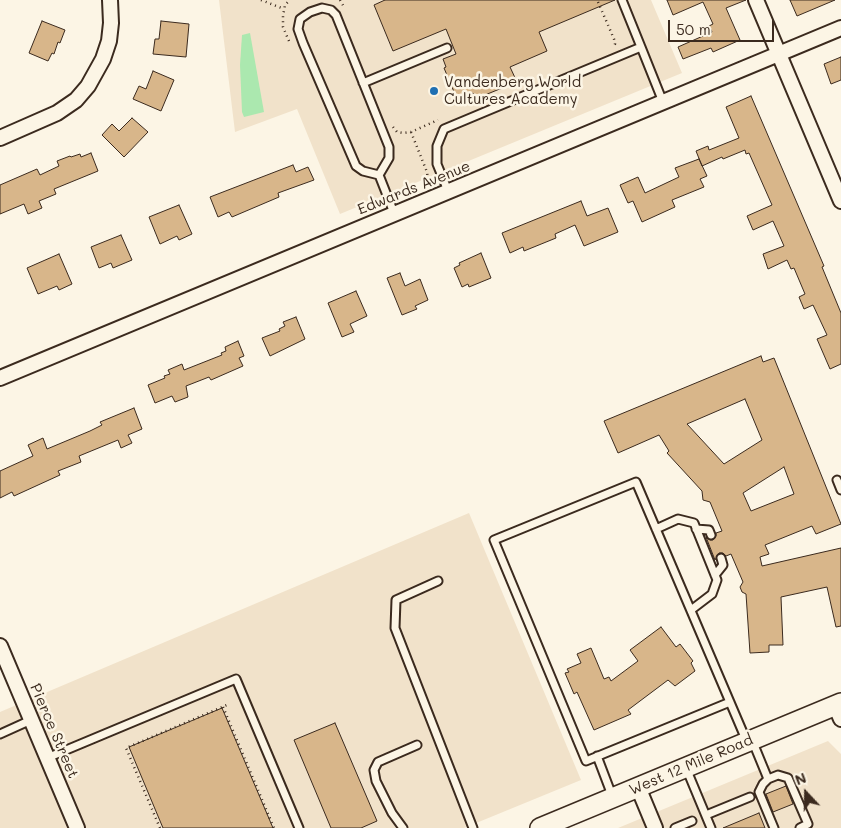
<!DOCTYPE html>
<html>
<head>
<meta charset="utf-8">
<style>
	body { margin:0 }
	#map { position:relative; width:841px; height:828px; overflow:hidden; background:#fcf5e5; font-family:Mali,sans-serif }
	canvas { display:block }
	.north { position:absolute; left:781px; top:768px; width:50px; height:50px; -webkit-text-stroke:4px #fcf5e5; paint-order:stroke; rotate:339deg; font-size:14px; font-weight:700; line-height:20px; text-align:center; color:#3b2a1e }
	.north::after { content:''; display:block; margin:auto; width:18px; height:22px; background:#3b2a1e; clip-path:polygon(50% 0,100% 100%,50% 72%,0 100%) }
	.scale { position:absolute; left:668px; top:20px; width:106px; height:22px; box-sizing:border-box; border:2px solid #3b2a1e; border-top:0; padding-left:6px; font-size:15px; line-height:18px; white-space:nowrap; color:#3b2a1e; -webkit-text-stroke:4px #fcf5e5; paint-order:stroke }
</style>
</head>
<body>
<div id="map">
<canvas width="841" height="828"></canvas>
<div class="north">N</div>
<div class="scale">50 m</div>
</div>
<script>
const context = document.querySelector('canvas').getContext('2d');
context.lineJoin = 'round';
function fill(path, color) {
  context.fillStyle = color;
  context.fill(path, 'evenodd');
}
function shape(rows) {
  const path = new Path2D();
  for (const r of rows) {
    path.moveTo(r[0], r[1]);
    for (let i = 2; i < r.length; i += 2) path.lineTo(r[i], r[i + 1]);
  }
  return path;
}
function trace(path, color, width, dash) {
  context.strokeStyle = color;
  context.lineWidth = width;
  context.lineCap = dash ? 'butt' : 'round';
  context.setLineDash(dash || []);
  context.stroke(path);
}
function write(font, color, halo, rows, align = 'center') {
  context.font = font + ' Mali,sans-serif';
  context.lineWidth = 5;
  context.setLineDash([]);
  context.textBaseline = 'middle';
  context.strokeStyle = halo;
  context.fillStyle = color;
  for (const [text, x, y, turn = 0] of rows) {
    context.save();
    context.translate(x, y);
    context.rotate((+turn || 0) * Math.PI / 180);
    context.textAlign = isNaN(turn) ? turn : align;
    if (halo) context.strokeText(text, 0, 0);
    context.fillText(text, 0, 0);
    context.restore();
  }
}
const built = shape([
	[219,0,651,0,682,73,340,214,297,109,235,132],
	[469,513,581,780,464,828,0,828,0,712],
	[828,741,841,754,841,828,618,828]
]);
const green = shape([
	[250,33,264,112,244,117,242,112,240,65,242,35]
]);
const building = shape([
	[385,0,615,0,539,32,547,51,510,67,517,82,475,99,473,93,457,99,444,68,446,67,443,59,456,54,446,29,393,51,374,5,385,0],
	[667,0,746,0,726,8,740,40,713,52,711,48,683,59,678,47,712,32,709,26,713,24,703,2,673,15,667,0],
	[790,0,835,0,797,16,790,0],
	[42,21,65,30,60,43,58,42,54,54,52,53,48,61,29,53,42,21],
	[161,21,189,24,186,57,153,54,155,39,159,39,161,21],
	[841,57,841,80,831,84,824,64,841,57],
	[153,71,174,80,161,111,133,99,139,86,146,89,153,71],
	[751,96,824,266,822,267,841,313,841,364,830,369,817,339,827,335,813,305,804,309,799,297,805,294,794,268,791,269,787,260,768,269,763,254,784,246,773,221,753,230,747,216,772,205,749,153,746,154,745,150,723,159,722,157,702,166,696,151,708,146,709,150,739,138,726,107,751,96],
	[132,118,148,132,124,157,102,135,112,124,119,131,132,118],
	[91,153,98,171,54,189,56,194,39,201,42,208,28,214,24,204,0,214,0,185,37,169,40,175,59,166,57,161,70,156,71,157,80,154,81,157,91,153],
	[699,159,707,176,700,179,704,187,672,200,675,207,642,222,633,201,628,203,620,185,638,177,645,193,679,177,675,168,699,159],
	[293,165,296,172,308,167,314,180,278,193,279,197,232,217,229,212,218,217,210,197,293,165],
	[581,201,587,216,608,208,618,232,584,246,575,225,555,234,556,238,524,251,523,247,510,253,502,233,581,201],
	[179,205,192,234,179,240,177,236,160,244,149,217,179,205],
	[121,235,132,260,113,268,111,263,99,268,91,247,121,235],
	[481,253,491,278,469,287,468,284,462,287,454,268,460,265,459,263,481,253],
	[59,254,72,284,59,290,57,286,38,294,27,268,59,254],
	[400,273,405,286,420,279,428,300,415,306,417,309,402,315,387,278,400,273],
	[356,291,367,316,350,324,354,332,342,337,328,303,356,291],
	[296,317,305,339,270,356,262,338,280,331,279,329,285,326,283,322,296,317],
	[238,341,244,356,239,358,243,366,211,380,209,377,186,386,188,397,175,402,172,396,155,403,148,385,165,378,164,376,170,374,168,370,182,364,184,370,222,355,221,353,226,351,225,347,238,341],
	[761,356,763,362,774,358,841,524,816,534,812,526,765,545,769,554,760,557,762,566,841,548,841,626,836,627,827,587,781,597,783,645,769,645,769,652,750,653,746,594,742,592,740,587,743,582,731,554,726,556,723,553,719,553,715,560,706,537,710,540,713,540,716,536,716,533,722,531,710,502,703,500,702,491,667,453,669,451,659,435,618,453,604,421,761,356],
	[745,399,762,440,724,464,687,424,745,399],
	[784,467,794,494,751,511,743,493,784,467],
	[134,408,142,429,128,435,132,443,121,448,118,440,79,456,81,462,58,471,60,475,14,496,12,492,0,498,0,471,33,456,28,445,43,438,47,449,90,431,102,425,100,422,134,408],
	[661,627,676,647,680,644,693,661,691,663,695,671,675,686,668,680,628,710,631,714,594,730,577,692,574,694,565,673,569,672,567,669,581,663,577,654,591,648,604,679,609,677,611,681,638,661,630,650,661,627],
	[222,708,273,828,163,828,129,747,222,708],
	[335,723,377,821,361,828,331,828,294,740,335,723],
	[786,786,793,804,773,812,766,794,786,786],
	[759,813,765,828,723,828,759,813]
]);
const path = shape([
	[261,0,284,9],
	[340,0,344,7],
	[598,2,614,39,615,44,613,47],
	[289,41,283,27,283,16,285,5,290,0],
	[393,127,397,132,403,133,411,132,438,120],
	[411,132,427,172,428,180],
	[223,707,274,828],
	[160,828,126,748,227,705]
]);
const service = shape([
	[622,0,641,47],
	[363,83,447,48],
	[379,175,363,171,356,166,303,43,298,29,300,19,310,12,322,8,331,10,336,15,389,147,389,158,379,175,394,213],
	[448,191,437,164,437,146,444,129,487,111,641,47,663,102],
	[837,480,841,490],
	[656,529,678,519,694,523,717,580,712,594,691,610],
	[696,529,709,530,711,535],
	[715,575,723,565,721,558],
	[438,581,396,600,395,628,473,828],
	[730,702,586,761,494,540,636,482,747,742],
	[0,734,31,720],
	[752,740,768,779],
	[597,756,613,798],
	[47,758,236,679,299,828],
	[686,768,711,828],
	[706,815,750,797],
	[403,828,392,813,376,781,374,770,378,762,417,745],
	[675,828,692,821],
	[774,828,759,792,763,784,768,779,778,775,788,778,808,824,800,828]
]);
const minor = shape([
	[756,0,841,201],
	[0,138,57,113,76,100,88,86,103,59,109,41,111,23,110,0],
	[0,378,841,28],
	[0,646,77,828],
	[835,705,841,719],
	[638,787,655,828]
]);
const secondary = shape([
	[540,828,841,703]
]);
const markers = [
	[434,91,5,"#1f6fb2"]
];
const poiNames = [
	["Vandenberg World",444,82],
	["Cultures Academy",444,99]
];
const streetNames = [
	["Edwards Avenue",414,188,-22],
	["Pierce Street",54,731,67],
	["West 12 Mile Road",691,765,-23]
];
fill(built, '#f1e2ca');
fill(green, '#abe8af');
fill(building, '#d8b68a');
trace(building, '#3b2a1e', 1);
trace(service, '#3b2a1e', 11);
trace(minor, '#3b2a1e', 18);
trace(secondary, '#3b2a1e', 22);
trace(path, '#3b2a1e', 2.5, [1, 4]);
trace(service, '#fcf5e5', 7);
trace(minor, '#fcf5e5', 14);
trace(secondary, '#fcf5e5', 19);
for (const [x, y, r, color] of markers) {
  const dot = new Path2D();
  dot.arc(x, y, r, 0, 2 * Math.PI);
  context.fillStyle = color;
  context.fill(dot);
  trace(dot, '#fcf5e5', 2);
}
write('15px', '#3b2a1e', '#fcf5e5', poiNames, 'left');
write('15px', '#3b2a1e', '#fcf5e5', streetNames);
</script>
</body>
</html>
